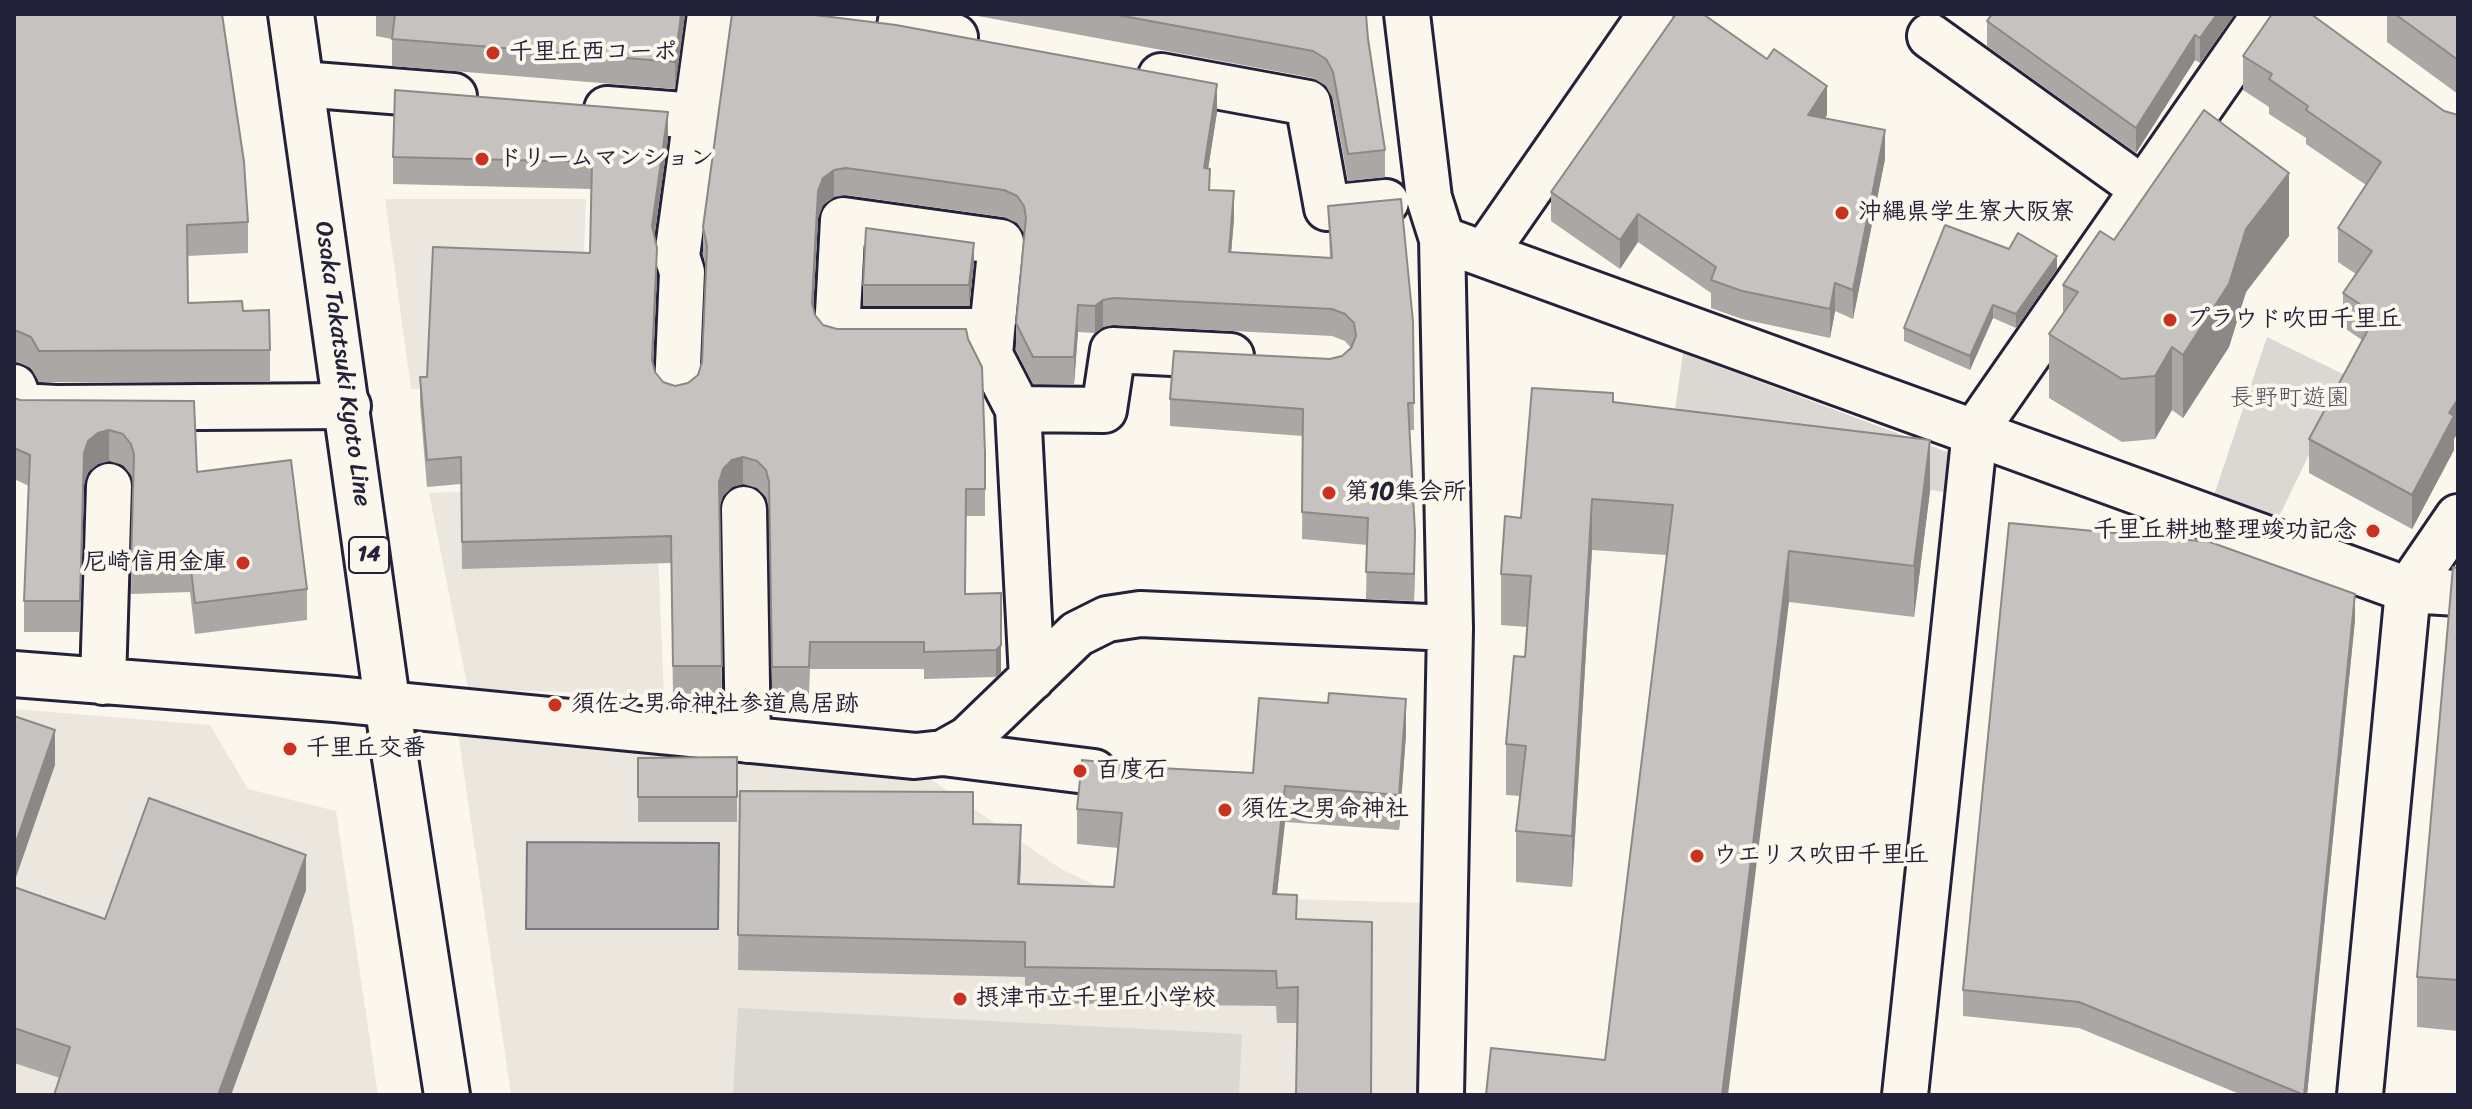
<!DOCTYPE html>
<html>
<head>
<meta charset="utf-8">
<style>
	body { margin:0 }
	#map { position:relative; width:2472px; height:1109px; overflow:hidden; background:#fbf7ec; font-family:Sriracha,sans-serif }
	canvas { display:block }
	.frame { position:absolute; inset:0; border:16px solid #22223b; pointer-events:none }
</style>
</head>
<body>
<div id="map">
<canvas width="2472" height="1109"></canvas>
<div class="frame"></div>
</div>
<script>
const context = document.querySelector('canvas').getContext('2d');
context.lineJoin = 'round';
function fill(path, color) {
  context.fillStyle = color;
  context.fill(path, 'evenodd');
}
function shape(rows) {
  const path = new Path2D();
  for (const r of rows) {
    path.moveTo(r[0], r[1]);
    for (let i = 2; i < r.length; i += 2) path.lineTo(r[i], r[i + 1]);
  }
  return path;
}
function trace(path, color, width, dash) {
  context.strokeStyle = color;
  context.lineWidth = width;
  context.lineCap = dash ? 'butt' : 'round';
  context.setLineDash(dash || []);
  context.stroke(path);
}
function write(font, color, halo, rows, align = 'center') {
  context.font = font + ' Sriracha,"Klee One",sans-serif';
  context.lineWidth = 8;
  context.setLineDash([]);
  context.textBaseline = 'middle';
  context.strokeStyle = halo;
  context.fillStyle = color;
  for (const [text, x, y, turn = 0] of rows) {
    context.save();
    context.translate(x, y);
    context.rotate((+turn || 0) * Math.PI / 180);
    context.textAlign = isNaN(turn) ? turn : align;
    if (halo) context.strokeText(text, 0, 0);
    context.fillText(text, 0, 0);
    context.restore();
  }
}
const built = shape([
	[385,199,586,199,579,392,411,389],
	[655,482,664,695,468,689,429,493],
	[14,709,210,725,248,789,336,811,378,1095,14,1095],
	[457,726,919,771,1061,869,1114,894,1426,903,1421,1095,511,1095]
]);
const green = shape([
	[2267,337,2347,376,2277,521,2213,498],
	[1683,353,1950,453,1946,492,1668,460],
	[738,1008,1242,1034,1239,1095,733,1095]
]);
const water = shape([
	[527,842,719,843,718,929,526,929,527,842]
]);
const minor = shape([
	[902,14,900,27,955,37],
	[1407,14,1429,198,1442,239,1450,628,1441,1095],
	[1930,36,2143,189],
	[1161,76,1308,103,1327,208,1386,202],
	[301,84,454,96],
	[607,109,696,116],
	[1442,239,2408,590,2458,593],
	[1485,253,1651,14],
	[992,331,1001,242,843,220,837,331,992,331,990,355,1018,409,1032,678],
	[14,387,21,406,56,408,348,406],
	[677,388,682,272,677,256,710,14],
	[1018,409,1104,410,1113,350,1231,356],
	[744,509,748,740],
	[14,674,335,699,915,756,943,753,968,739,1077,634,1107,619,1140,614,1450,628],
	[103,682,109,486],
	[943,753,1094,772],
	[1905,1095,1975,431,2265,14],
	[2360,1095,2408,590,2458,517]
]);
const major = shape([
	[291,14,395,758,447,1095]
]);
const wall = shape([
	[376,14,685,14,675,89,392,66,392,39,376,36],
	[732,14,1217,112,1208,169,1210,190,1234,218,1231,252,1330,258,1328,206,1413,322,1414,430,1409,430,1415,559,1414,601,1366,599,1367,545,1302,539,1303,436,1170,426,1170,399,1342,356,1351,348,1345,341,1332,336,1114,325,1103,327,1095,333,1078,332,1074,384,1033,384,1016,350,1016,323,1024,233,1017,223,1004,217,846,195,834,197,823,205,818,218,813,308,815,315,823,325,985,453,985,516,966,516,966,594,1001,593,1001,672,996,677,924,679,924,669,810,669,809,694,772,694,769,509,766,497,757,488,743,484,732,487,723,496,719,508,722,693,673,694,671,563,462,569,461,484,427,487,420,404,420,377,427,377,590,253,591,189,393,184,393,157,668,139,654,236,657,275,653,364,655,372,663,382,675,386,688,383,698,375,702,362,706,269,703,254,703,227],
	[967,14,1366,14,1368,39,1385,150,1385,177,1348,181,1333,99,1326,86,1313,78],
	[2235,14,2200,63,2195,60,2136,153,1987,46,1987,21],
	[2387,14,2458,14,2458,94,2387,42],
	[14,15,248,222,248,253,187,256,188,303,243,311,270,350,270,382,39,382,31,368,17,362,14,363],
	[2243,56,2456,116,2454,450,2412,529,2309,473,2309,439,2362,340,2343,327,2343,293,2356,274,2338,262,2338,228,2366,185,2306,144,2306,138,2269,114,2269,107,2243,90],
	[1827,115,1825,118,1885,159,1853,319,1835,311,1830,338,1742,319,1711,308,1711,293,1638,242,1620,269,1551,221,1551,192],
	[2289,236,2246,292,2229,347,2183,418,2172,410,2155,439,2122,442,2049,398,2049,334,2063,314,2063,285,2114,240],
	[2009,249,2057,269,2016,328,1993,318,1970,370,1904,341,1904,328],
	[974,263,969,306,863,306,863,285],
	[14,398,20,400,194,401,197,472,307,589,307,620,195,634,190,592,131,594,133,482,131,475,123,465,109,461,98,464,88,472,84,484,80,632,24,632,24,601,29,486,14,479],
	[1613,403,1930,491,1914,617,1789,602,1605,1060,1667,555,1592,550,1572,887,1516,882,1516,831,1520,796,1506,795,1506,744,1525,657,1527,627,1501,625,1501,574,1521,518],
	[2458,568,2458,1031,2417,1027,2417,977],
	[2355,620,2307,1095,2242,1095,2079,1028,1963,1016,1963,990],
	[1406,734,1399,830,1285,822,1277,894,1297,919,1372,922,1298,1023,1277,1023,1276,1006,1025,1003,1025,977,738,970,740,791,973,824,1021,860,1020,884,1114,887,1118,848,1077,844,1077,809,1122,766,1253,773],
	[737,757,737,822,638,822,638,758],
	[14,887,105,919,306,890,231,1095,54,1095,60,1078,14,1063]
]);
const shadedWall = shape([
	[681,14,685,14,675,89,675,62],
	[2217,14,2235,14,2200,63,2200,38],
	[2195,35,2195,60,2136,153,2136,128],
	[1217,84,1217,112,1204,195,1204,168],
	[1827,86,1827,115,1808,144,1808,115],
	[668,112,668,139,652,253,652,226],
	[1885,130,1885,159,1853,319,1853,290],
	[834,170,834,197,823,205,818,218,812,330,812,303,818,191,823,178],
	[2289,173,2289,236,2246,292,2229,347,2183,418,2183,355,2246,229],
	[1234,191,1234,218,1229,279,1229,252],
	[1638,214,1638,242,1620,269,1620,240],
	[974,243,974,263,969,306,969,285],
	[657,248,657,275,652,387,652,360],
	[2057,256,2057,269,2016,328,2016,314],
	[1835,283,1835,311,1830,338,1830,309],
	[1103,300,1103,327,1095,333,1095,306],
	[1078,305,1078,332,1074,384,1074,357],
	[1993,305,1993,318,1970,370,1970,356],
	[2172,347,2172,410,2155,439,2155,376],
	[2458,399,2458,433,2454,439,2454,450,2412,529,2412,495,2449,413],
	[109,430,109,461,98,464,88,472,84,484,80,632,84,453,88,441,98,433],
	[1930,440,1930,491,1914,617,1914,566],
	[743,457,743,484,732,487,723,496,719,509,719,482,723,469,732,460],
	[1592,499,1592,550,1572,887,1572,836],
	[1415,532,1415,559,1414,601,1414,574],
	[1789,551,1789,602,1728,1095,1722,1095],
	[2355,594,2355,620,2307,1095,2304,1095],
	[1001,645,1001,672,996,677,996,650],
	[1406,699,1406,734,1399,830,1399,795],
	[55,730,55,765,14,883,14,848],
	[1285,786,1285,822,1273,929,1273,894],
	[1021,825,1021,860,1018,919,1018,884],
	[306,855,306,890,231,1095,218,1095]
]);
const building = shape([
	[20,14,222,14,244,162,248,222,187,225,188,303,242,301,243,311,269,310,270,350,39,351,31,337,17,331,14,332,14,15,20,14],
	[395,14,681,14,675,62,392,39,395,14],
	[732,14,807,14,896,25,1217,84,1204,168,1210,169,1209,190,1234,191,1229,252,1332,258,1328,206,1401,199,1413,322,1414,403,1408,403,1415,532,1414,574,1366,572,1368,518,1302,512,1303,409,1170,399,1174,351,1330,359,1342,356,1351,348,1356,336,1354,323,1345,314,1332,309,1114,298,1103,300,1095,306,1078,305,1074,357,1033,357,1016,323,1026,218,1024,206,1017,196,1004,190,846,168,834,170,823,178,818,191,812,303,815,315,823,325,837,329,966,329,968,339,982,367,985,453,985,489,966,489,965,594,1001,593,1001,645,996,650,924,652,924,642,810,642,809,667,772,667,769,482,766,470,757,461,743,457,732,460,723,469,719,482,722,666,673,666,671,536,462,542,461,457,427,460,420,377,427,377,433,247,590,253,592,162,393,157,395,90,668,112,652,226,657,248,652,360,655,372,663,382,675,386,688,383,698,375,702,362,707,246,703,227,732,14],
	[1112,14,1366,14,1368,39,1385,150,1348,154,1333,72,1326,59,1313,51,1112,14],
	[1676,14,1703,14,1767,59,1774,49,1827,86,1808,115,1885,130,1853,290,1835,283,1830,309,1742,291,1711,280,1716,267,1638,214,1620,240,1551,192,1676,14],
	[1992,14,2217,14,2200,38,2195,35,2136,128,1987,21,1992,14],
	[2272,14,2311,14,2444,111,2458,115,2458,399,2449,413,2454,416,2412,495,2309,439,2376,315,2343,293,2372,251,2338,228,2381,162,2306,110,2308,106,2269,79,2272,74,2243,56,2272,14],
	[2395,14,2458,14,2458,60,2395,14],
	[2204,110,2289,173,2246,229,2229,284,2183,355,2172,347,2155,376,2122,379,2049,334,2078,292,2063,285,2100,231,2114,240,2204,110],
	[1945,225,2009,249,2018,233,2057,256,2016,314,1993,305,1970,356,1904,328,1945,225],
	[866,228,974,243,969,285,863,285,866,228],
	[1532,388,1613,393,1613,402,1930,440,1914,566,1789,551,1722,1095,1486,1095,1491,1048,1605,1060,1673,505,1592,499,1572,836,1516,831,1526,746,1506,744,1514,656,1525,657,1531,576,1501,574,1505,516,1521,518,1532,388],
	[14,398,20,400,194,401,197,472,291,460,307,589,195,603,190,561,131,563,134,455,131,444,123,434,109,430,98,433,88,441,84,453,80,601,24,601,30,455,14,448,14,398],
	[2009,523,2210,542,2355,594,2304,1095,2079,1002,1963,990,2009,523],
	[2453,567,2458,568,2458,980,2417,977,2453,567],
	[1329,693,1406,699,1399,795,1285,786,1273,894,1297,895,1296,919,1372,922,1371,1095,1296,1095,1298,987,1277,988,1276,971,1025,967,1025,942,738,935,740,791,973,792,973,824,1021,825,1018,884,1114,887,1122,813,1077,809,1082,760,1122,764,1122,766,1253,773,1259,698,1328,703,1329,693],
	[14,716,55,730,14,848,14,716],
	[737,757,737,797,638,797,638,758,737,757],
	[149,798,306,855,218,1095,54,1095,70,1047,14,1028,14,887,105,919,149,798]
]);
const markers = [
	[493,53,8,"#c8321e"],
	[482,159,8,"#c8321e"],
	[1842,213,8,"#c8321e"],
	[2170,320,8,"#c8321e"],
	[1329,493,8,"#c8321e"],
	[2373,531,8,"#c8321e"],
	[243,563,8,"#c8321e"],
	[555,705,8,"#c8321e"],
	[290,749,8,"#c8321e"],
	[1080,771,8,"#c8321e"],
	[1225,810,8,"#c8321e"],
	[1697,856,8,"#c8321e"],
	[960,999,8,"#c8321e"]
];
const shields = [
	[369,555,40]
];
const shieldNames = [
	["14",369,555]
];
const poiNames = [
	["千里丘西コーポ",509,53],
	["ドリームマンション",498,159],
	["沖縄県学生寮大阪寮",1858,213],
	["プラウド吹田千里丘",2186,320],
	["第10集会所",1345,493],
	["千里丘耕地整理竣功記念",2357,531,"right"],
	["尼崎信用金庫",227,563,"right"],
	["須佐之男命神社参道鳥居跡",571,705],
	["千里丘交番",306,749],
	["百度石",1096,771],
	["須佐之男命神社",1241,810],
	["ウエリス吹田千里丘",1713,856],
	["摂津市立千里丘小学校",976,999]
];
const streetNames = [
	["Osaka Takatsuki Kyoto Line",342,364,82]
];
const parkNames = [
	["長野町遊園",2290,399]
];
fill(built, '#ebe7df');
fill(green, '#dbd8d3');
fill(water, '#b1aeb0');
trace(water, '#787681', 2);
trace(minor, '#22223b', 50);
trace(major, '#22223b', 50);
trace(minor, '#fbf7ec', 44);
trace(major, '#fbf7ec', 44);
fill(wall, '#aaa7a5');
fill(shadedWall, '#8b8886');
fill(building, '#c6c2c0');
trace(building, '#8b8886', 2);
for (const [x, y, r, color] of markers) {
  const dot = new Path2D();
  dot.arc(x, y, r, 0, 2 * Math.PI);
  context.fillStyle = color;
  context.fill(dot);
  trace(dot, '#fbf7ec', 3);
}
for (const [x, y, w] of shields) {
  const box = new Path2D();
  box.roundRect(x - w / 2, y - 18, w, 36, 6);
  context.fillStyle = '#fbf7ec';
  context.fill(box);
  trace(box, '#22223b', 2);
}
write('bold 22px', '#22223b', null, shieldNames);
write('bold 24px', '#22223b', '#fbf7ec', poiNames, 'left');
write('24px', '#22223b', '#fbf7ec', streetNames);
write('24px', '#505061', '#fbf7ec', parkNames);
</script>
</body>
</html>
